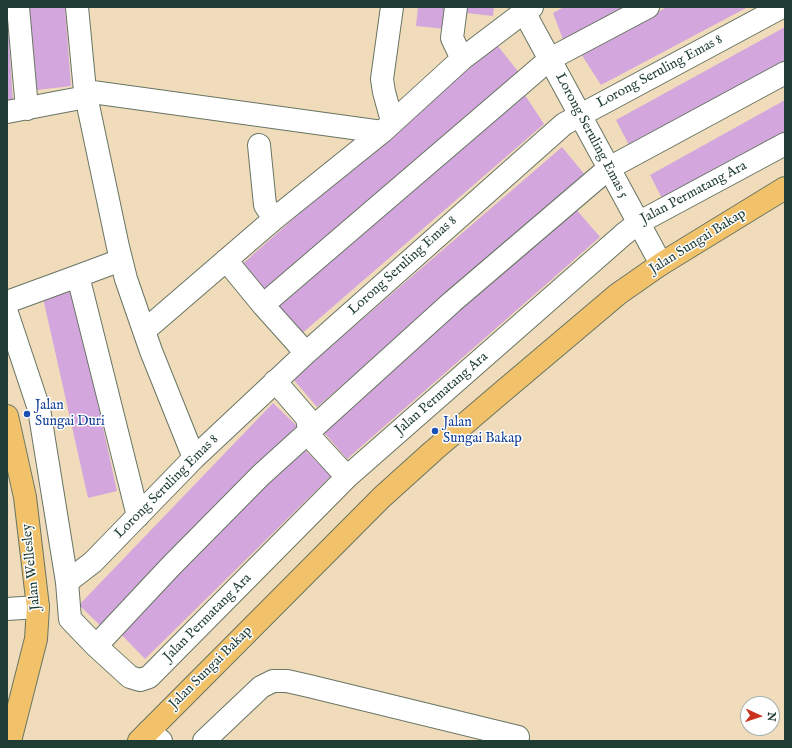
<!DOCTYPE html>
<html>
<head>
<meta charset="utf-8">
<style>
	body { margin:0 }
	#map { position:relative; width:792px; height:748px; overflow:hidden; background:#f0dcbb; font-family:"IM FELL English",serif }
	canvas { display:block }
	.frame { position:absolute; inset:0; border:8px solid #1f3d34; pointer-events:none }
	.north { position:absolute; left:740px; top:696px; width:40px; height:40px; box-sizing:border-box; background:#fff; border:1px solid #a5b1ae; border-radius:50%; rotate:93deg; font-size:11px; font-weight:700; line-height:16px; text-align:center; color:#1f3d34 }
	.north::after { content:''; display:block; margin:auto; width:14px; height:18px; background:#c8321e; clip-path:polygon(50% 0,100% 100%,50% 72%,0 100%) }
</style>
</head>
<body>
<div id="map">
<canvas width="792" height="748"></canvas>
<div class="frame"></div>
<div class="north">N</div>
</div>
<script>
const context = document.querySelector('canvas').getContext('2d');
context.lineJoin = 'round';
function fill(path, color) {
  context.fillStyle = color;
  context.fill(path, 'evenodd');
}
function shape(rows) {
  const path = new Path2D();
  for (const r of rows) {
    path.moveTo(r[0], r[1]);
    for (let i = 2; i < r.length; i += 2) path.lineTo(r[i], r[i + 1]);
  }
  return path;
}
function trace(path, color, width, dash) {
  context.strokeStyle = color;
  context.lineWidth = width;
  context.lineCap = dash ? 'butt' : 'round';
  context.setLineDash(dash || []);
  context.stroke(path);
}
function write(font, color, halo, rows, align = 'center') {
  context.font = font + ' "IM FELL English",serif';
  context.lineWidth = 3;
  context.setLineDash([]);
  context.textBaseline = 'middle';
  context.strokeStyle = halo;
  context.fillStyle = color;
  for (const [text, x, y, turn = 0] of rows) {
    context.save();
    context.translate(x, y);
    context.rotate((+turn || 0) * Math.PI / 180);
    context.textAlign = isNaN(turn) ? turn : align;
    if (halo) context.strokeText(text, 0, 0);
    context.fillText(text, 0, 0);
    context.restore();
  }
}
const building = shape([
	[29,7,65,7,71,86,37,90],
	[418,7,449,7,446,29,416,26],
	[467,7,494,7,493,16,466,13],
	[564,7,636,7,565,45,553,13],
	[667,7,748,7,601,85,581,54],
	[7,23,8,23,13,103,7,104],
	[785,27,785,62,630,147,616,120],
	[494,41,520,74,268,298,239,267],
	[521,89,544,124,299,336,273,305],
	[785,100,785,135,664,202,650,175],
	[562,147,586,176,317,407,293,379],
	[575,208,600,237,347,459,321,429],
	[73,291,117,491,88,498,43,298],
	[273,403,297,426,103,628,79,605],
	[304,449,331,476,145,659,118,631]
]);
const minor = shape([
	[18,7,27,109],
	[77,7,85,91,118,247,126,279,151,351,194,458],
	[456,7,452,38,462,59],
	[525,7,524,12,661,264],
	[85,91,382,132],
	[7,112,86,97],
	[392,121,384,92,382,79,392,7],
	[259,145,265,205,274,219],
	[226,260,263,305,306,353],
	[78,276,121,260],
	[7,302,78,276,138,516],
	[263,305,550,59,648,7],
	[7,313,39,409,67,582,70,619,96,646,130,677,140,680,149,677,347,477,624,234,638,223,785,144],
	[144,331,274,219,382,132,462,59,524,12,532,7],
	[275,381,307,418,310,436,313,440,347,477],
	[67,582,93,562,194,458,306,353,564,124,782,7],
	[7,609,38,607],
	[96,646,171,566,261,475,452,302,609,168,785,73],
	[149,731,161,741],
	[204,741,261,687,273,681,287,681,309,686,518,737]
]);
const major = shape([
	[7,416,25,497,38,607,36,639,10,741],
	[139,741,382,497,433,451,495,398,618,294,661,264,785,188]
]);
const markers = [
	[27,414,4,"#1a4fb4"],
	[435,431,4,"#1a4fb4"]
];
const streetNames = [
	["Lorong Seruling Emas 8",660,72,-28],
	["Lorong Seruling Emas 5",591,136,62],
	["Jalan Permatang Ara",694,193,-28],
	["Jalan Sungai Bakap",698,242,-32],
	["Lorong Seruling Emas 8",403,266,-42],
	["Jalan Permatang Ara",442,394,-41],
	["Lorong Seruling Emas 8",167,487,-45],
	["Jalan Wellesley",32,567,-96],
	["Jalan Permatang Ara",208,618,-45],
	["Jalan Sungai Bakap",211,668,-45]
];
const transitNames = [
	["Jalan",35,406],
	["Sungai Duri",35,422],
	["Jalan",443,423],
	["Sungai Bakap",443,439]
];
fill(building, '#d3a7de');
trace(minor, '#687563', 24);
trace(major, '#687563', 24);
trace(minor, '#fff', 22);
trace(major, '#f2c26a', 22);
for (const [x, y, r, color] of markers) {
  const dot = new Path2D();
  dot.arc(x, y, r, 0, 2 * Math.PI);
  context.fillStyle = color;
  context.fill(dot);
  trace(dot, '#fff', 1.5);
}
write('14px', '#1f3d34', '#fff', streetNames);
write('14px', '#164399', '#fff', transitNames, 'left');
</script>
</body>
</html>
